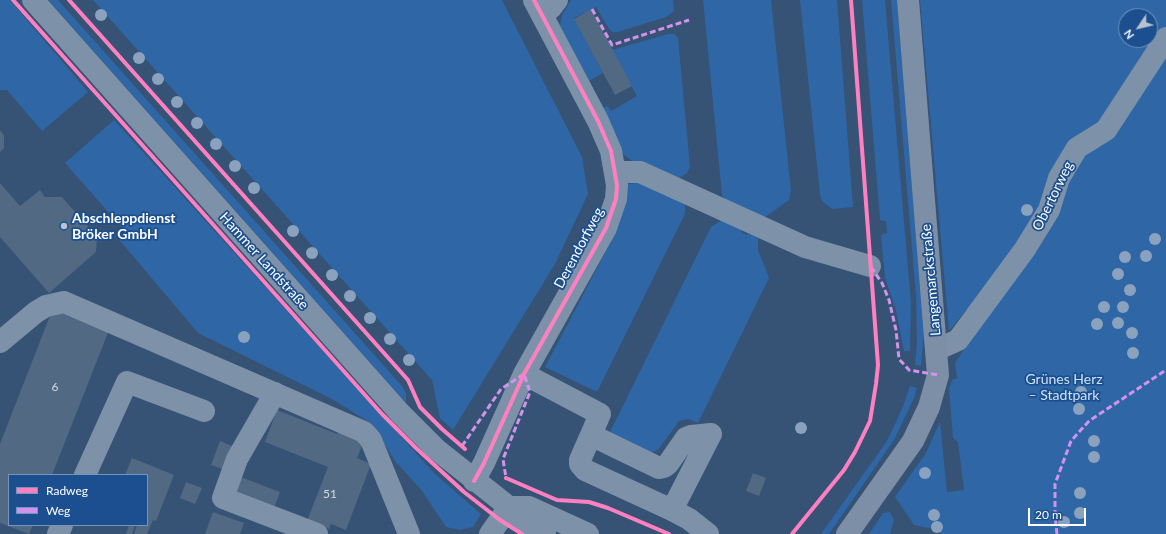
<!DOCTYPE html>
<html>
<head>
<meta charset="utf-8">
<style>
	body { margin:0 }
	#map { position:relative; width:1166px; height:534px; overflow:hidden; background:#365274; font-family:Lato,sans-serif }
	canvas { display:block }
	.legend { position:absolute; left:8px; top:474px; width:140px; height:52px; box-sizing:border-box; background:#1b4f8f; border:1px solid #7695bc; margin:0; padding:5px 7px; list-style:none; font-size:12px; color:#fff }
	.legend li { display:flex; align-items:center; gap:8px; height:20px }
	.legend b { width:20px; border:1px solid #7695bc }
	.north { position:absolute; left:1118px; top:8px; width:40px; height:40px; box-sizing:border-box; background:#1b4f8f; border:1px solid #7695bc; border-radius:50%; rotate:235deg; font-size:11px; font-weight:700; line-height:16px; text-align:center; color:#fff }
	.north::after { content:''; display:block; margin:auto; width:14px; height:18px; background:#b9c2ce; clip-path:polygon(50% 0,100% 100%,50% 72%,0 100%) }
	.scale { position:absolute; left:1028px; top:508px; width:58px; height:18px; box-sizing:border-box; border:2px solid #fff; border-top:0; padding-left:5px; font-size:12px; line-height:14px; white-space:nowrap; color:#fff; -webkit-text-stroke:3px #1b4f8f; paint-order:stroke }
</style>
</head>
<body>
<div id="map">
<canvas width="1166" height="534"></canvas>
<ul class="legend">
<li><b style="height:5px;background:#ff80c0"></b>Radweg</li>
<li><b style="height:5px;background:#d193ec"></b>Weg</li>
</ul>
<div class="north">N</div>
<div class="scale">20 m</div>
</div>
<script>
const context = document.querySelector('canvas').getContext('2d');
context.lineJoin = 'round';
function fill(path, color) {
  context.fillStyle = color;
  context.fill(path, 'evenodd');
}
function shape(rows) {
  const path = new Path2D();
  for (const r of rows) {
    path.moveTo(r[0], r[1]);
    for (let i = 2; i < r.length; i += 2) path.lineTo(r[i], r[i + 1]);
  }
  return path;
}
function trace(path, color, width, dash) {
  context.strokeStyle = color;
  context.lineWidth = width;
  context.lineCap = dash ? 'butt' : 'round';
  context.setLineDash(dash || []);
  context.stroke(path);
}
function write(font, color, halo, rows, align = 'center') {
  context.font = font + ' Lato,sans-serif';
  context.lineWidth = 3.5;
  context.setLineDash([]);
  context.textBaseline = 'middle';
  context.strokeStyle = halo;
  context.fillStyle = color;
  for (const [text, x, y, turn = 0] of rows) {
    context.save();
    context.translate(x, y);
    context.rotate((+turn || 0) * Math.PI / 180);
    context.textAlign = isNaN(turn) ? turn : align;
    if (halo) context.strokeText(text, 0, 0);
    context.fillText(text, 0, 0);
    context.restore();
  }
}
const green = shape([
	[0,0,10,0,88,92,42,131,7,90,0,90],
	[48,0,58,0,402,386,406,393,406,403],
	[93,0,502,0,582,157,588,194,555,264,453,430,440,418,432,380],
	[571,0,673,0,674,11,666,17,618,32,613,32,609,29,596,7,574,18,603,73,589,81,560,26,562,15],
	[703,0,771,0,791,191,789,200,764,218,725,200,722,195],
	[800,0,837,0,853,207,832,209,822,201,820,195],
	[862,0,885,0,911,303,910,351,904,351,896,310,885,278,881,235,887,233,886,221,880,220],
	[891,0,897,0,924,332,921,366,915,365,917,342,916,296],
	[920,0,1166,0,1166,534,940,534,939,530,914,525,895,497,926,453,940,422,947,492,964,490,958,442,953,438,949,389,952,380,957,378,955,363,980,325,966,310,949,331],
	[1126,16,1150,16,1150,40,1126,40],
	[668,34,674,34,678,38,690,167,687,173,679,178,632,161,624,155,620,151,603,108,608,106,611,111,637,96,612,50],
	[114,120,434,473,481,514,473,527,460,530,446,527,422,491,395,461,372,424,332,399,198,333,116,236,123,229,65,163],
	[646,182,685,203,685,214,598,390,595,391,545,367,613,238,626,202,628,184],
	[723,219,742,229,741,232,747,235,748,233,758,236,758,250,769,278,698,423,688,419,679,421,658,450,650,453,610,432,711,227],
	[910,386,917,388,914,398,894,440,829,534,821,534,887,441,902,409],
	[890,512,894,520,890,534,869,534,883,513]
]);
const building = shape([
	[591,9,632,86,615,95,574,19],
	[0,130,4,135,4,148,0,152],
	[0,183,20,206,40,190,45,197,62,197,97,237,96,252,49,293,0,237],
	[53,308,109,330,52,475,9,475,9,525,33,525,29,534,0,523,0,444],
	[277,410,337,434,339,428,365,438,357,458,371,464,346,530,331,524,329,529,307,521,328,467,265,442],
	[220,441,237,448,228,471,211,465],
	[132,458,174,475,156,521,153,520,147,534,134,534,137,525,147,525,147,475,125,475],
	[753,473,766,478,759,496,746,491],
	[238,476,280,492,274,508,232,492],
	[186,482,202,488,195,504,180,498],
	[213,512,244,523,240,534,205,534],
	[129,525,135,525,132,534,126,534]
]);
const minor = shape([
	[33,0,400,413,436,449,509,507,522,522,545,534],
	[541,13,551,8,557,0],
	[616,172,640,172,805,247,870,266],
	[0,342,36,312,46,306,64,302,364,432,371,440,409,534],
	[936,350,958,340,1025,249,1049,210,1059,178,1077,148,1106,130,1166,38],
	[524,374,600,414,591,435,659,468,664,467,668,464,686,438,691,436,711,434],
	[275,393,237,459,223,498,317,534],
	[591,435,580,460,580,464,585,470,672,510,689,519,708,534],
	[85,475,127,382,204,411],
	[474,481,484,463,524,374,606,228,616,199,617,185,611,151,598,121,534,0],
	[509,507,529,507,588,534],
	[672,510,711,434],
	[58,534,62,525],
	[490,534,509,507]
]);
const major = shape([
	[847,534,913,441,929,407,938,375,908,0]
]);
const quiet = shape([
	[592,9,612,45,689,20],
	[871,267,882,283,889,300,896,330,899,359,909,370,938,375],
	[462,446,501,389,524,374,530,392,503,459,506,478,508,479],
	[1057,534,1055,515,1055,484,1071,441,1089,421,1166,370]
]);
const cycleway = shape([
	[13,0,382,414,416,448,464,492,500,520,522,534],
	[69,0,408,380,420,407,442,429,465,449],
	[506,478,557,500,589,502,608,508,669,534],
	[474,481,484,463,524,374,606,228,616,199,617,185,611,151,598,121,534,0],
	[792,534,844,470,855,452,870,421,876,384,878,365,851,0]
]);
const trees = [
	[101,15],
	[139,58],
	[158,79],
	[177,102],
	[197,123],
	[216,144],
	[235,166],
	[254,188],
	[1027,210],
	[293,231],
	[1155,239],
	[312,253],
	[1146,256],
	[1125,257],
	[1118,274],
	[332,275],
	[1130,290],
	[350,296],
	[1104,307],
	[1123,307],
	[370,318],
	[1118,323],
	[1097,324],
	[1132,333],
	[244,337],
	[390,339],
	[1133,353],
	[409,360],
	[1081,392],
	[1079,409],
	[801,428],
	[1094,441],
	[1094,457],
	[925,473],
	[1080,493],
	[1080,513],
	[934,515],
	[1064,522],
	[937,527]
];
const markers = [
	[64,226,4,"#b9c2ce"]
];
const numberNames = [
	["6",55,387],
	["51",330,494]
];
const streetNames = [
	["Obertorweg",1053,196,-64],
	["Derendorfweg",579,248,-62],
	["Hammer Landstraße",264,261,48],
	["Langemarckstraße",931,280,-95]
];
const poiNames = [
	["Abschleppdienst",72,218],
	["Bröker GmbH",72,234]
];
const parkNames = [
	["Grünes Herz",1064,379],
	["– Stadtpark",1064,395]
];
fill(green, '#2f66a5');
fill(building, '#526984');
trace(minor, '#7d92a8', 22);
trace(major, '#7d8ea7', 22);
trace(quiet, '#d193ec', 3, [6, 3]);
trace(cycleway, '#ff80c0', 4);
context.fillStyle = '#8aa2be';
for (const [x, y] of trees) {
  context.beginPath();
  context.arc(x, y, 6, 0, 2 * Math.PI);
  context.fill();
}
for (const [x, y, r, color] of markers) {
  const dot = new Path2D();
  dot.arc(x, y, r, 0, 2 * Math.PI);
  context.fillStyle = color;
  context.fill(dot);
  trace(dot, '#1b4f8f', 1.5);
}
write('12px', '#d4dae0', null, numberNames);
write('14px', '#fff', '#1b4f8f', streetNames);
write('bold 14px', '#fff', '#1b4f8f', poiNames, 'left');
write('14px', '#cfe3fa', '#1b4f8f', parkNames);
</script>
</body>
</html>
